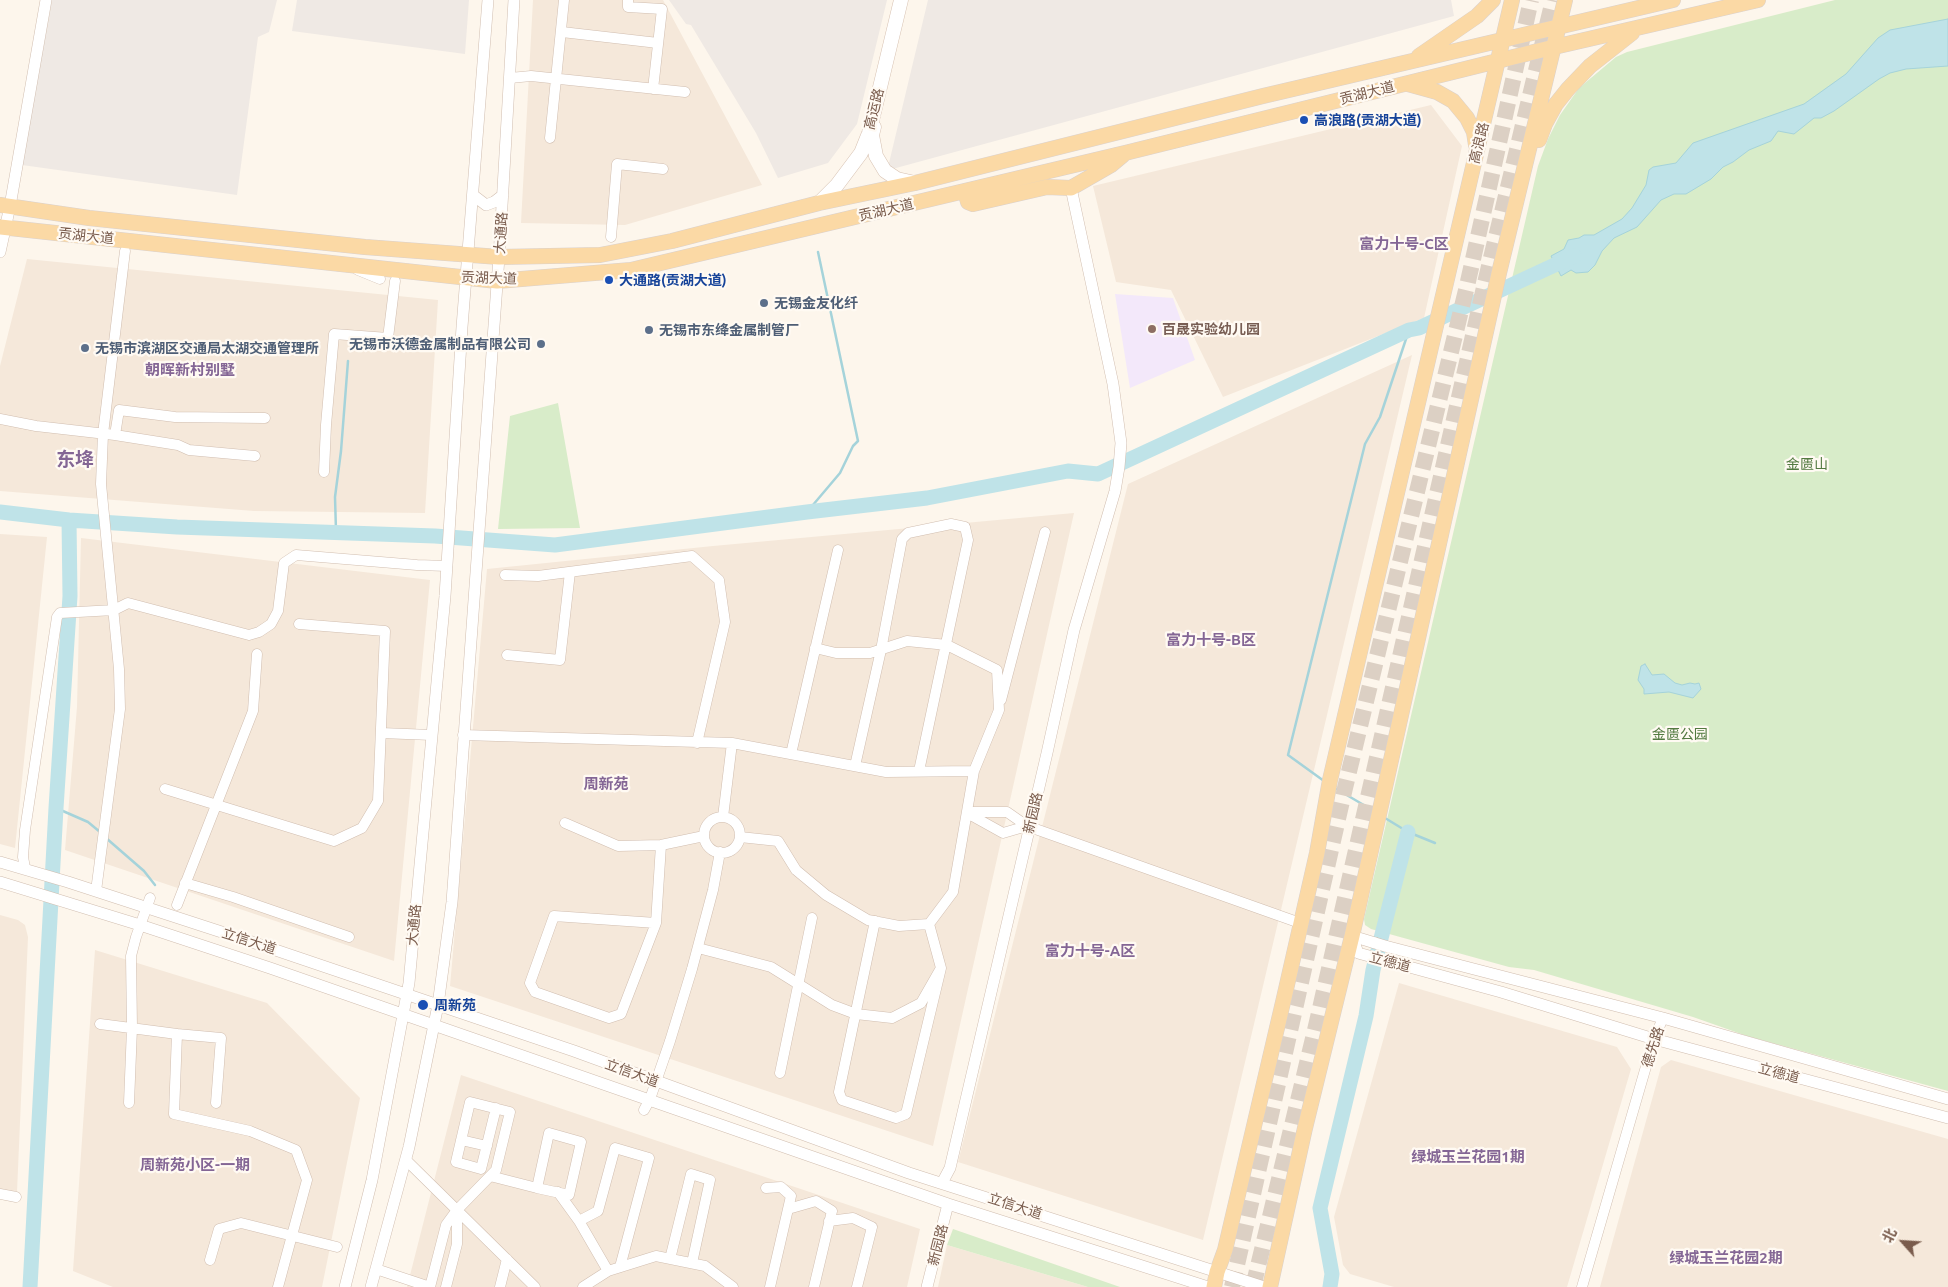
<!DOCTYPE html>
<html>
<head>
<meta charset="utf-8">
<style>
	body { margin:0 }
	#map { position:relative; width:1948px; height:1287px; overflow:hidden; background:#fdf6ec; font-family:Ubuntu,"Noto Sans SC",sans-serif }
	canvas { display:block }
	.north { position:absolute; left:1878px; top:1217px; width:50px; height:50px; -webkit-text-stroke:4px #fffaf3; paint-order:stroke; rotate:296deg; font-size:14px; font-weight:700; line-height:20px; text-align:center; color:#7a5c4d }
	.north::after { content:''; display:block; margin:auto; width:18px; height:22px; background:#7a5c4d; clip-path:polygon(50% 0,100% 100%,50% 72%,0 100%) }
</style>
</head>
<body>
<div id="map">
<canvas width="1948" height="1287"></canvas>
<div class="north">北</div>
</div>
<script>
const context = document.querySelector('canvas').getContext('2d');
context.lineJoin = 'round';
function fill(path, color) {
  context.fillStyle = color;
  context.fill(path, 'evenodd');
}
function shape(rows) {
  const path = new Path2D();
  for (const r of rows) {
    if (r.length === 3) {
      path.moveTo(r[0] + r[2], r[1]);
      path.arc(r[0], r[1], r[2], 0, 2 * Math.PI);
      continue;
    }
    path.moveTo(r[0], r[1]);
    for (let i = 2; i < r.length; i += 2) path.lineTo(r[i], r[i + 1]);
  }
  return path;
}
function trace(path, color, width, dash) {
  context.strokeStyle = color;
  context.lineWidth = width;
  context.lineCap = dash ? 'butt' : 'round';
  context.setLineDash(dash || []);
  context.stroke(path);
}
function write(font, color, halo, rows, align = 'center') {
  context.font = font + ' Ubuntu,"Noto Sans SC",sans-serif';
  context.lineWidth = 4.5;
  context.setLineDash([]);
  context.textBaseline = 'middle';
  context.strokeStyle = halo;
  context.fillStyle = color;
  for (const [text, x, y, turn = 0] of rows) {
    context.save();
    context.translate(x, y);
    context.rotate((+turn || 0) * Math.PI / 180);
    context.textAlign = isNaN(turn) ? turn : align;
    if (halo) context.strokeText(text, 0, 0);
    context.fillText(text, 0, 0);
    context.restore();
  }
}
const residential = shape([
	[533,0,663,0,762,185,625,225,521,223],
	[1431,105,1462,146,1424,318,1223,397,1171,290,1116,282,1093,186],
	[27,259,438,300,425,513,254,511,0,491,0,366],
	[1412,355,1203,1240,958,1162,1128,484],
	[1074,513,933,1146,450,986,487,569,713,546],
	[0,534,47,537,15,848,0,844],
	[81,538,430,580,394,961,65,850,77,707],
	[0,915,18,920,25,925,28,937,17,1192,0,1189],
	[95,950,267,1003,360,1098,322,1287,113,1287,73,1271],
	[1399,983,1617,1047,1631,1069,1567,1287,1394,1287,1350,1274,1343,1265,1334,1217],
	[1671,1060,1948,1139,1948,1287,1600,1287,1661,1067],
	[461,1075,920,1229,907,1287,407,1287],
	[947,1245,1088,1287,938,1287]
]);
const industrial = shape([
	[52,0,277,0,269,32,258,37,237,195,22,165],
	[297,0,469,0,465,54,292,31],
	[669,0,887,0,857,124,828,163,778,178,756,133,691,25,686,24],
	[928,0,1451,0,1454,16,885,171,889,163]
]);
const education = shape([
	[1115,294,1173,298,1195,360,1130,388]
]);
const green = shape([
	[1835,0,1948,0,1948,1091,1747,1036,1693,1017,1534,970,1509,967,1371,929,1365,925,1364,919,1538,166,1548,139,1560,115,1579,88,1616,57,1627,52],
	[558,403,580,528,498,529,510,416],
	[953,1229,1120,1287,1088,1287,947,1245]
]);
const water = shape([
	[1948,19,1948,66,1906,69,1890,73,1879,79,1834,111,1821,118,1814,118,1794,134,1778,131,1771,141,1749,150,1733,162,1723,167,1711,179,1686,194,1674,194,1661,200,1637,227,1614,238,1602,251,1595,265,1588,272,1576,273,1571,270,1561,276,1551,256,1564,249,1568,240,1579,238,1584,235,1594,235,1622,219,1632,208,1646,185,1649,170,1653,167,1676,163,1693,143,1804,104,1846,74,1878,38,1890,30,1948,19],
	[1645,664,1652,675,1664,674,1675,683,1682,685,1690,683,1695,684,1699,683,1701,689,1693,698,1669,692,1644,694,1644,689,1638,680,1641,666,1645,664]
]);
const stream = shape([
	[807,512,840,473,853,446,858,441,818,252],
	[336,531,335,497,341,451,348,361],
	[1324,781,1288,755,1365,444,1380,417,1409,330],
	[1333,787,1374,811],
	[56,808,88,822,100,832],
	[1385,818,1408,832,1435,843],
	[106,838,144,871,155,885]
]);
const river = shape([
	[0,512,69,520,177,527,435,536,555,545,807,512,927,498,1068,471,1098,474,1409,330,1419,328,1574,256],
	[30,1287,56,808,70,596,69,520],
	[1330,1287,1332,1274,1320,1208,1366,1016,1373,970,1408,832]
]);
const trunkTunnel = shape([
	[1232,1287,1345,788,1467,286,1531,0],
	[1253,1287,1316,1026,1485,283,1553,0]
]);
const minor = shape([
	[628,0,628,7,662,9,653,89],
	[562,32,658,43],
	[510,78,531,76,685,92],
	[550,138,564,0],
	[611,237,617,164,663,169],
	[358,270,380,279],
	[0,419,36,426,115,435,178,445,189,450,255,456],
	[115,435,119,410,175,417,265,418],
	[324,472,326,425,334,334,388,338,395,281],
	[505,575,538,576,692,556,719,580,725,622,697,743],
	[815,648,836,653,870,653,907,641,947,645,997,670,999,710,974,771],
	[507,655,560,660,570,572],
	[1001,700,1045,532],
	[381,733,432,735],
	[463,735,732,743,723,817],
	[732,743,886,772,974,771,953,892,929,924,899,926,868,920,826,895,796,870,778,841,740,837],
	[791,754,838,550],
	[855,766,881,650,902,539,908,533,951,524,965,527,968,540,919,771],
	[165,789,334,841,362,828,378,801,385,631,299,624],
	[967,812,1007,812,1027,826,1300,923],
	[967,813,1003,833,1027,826],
	[722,835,18],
	[565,823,618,846,661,845,704,836],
	[25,868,23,857,25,830,57,617,60,613,114,610,128,603,249,635,259,632,271,624,278,611,284,563,296,555,417,565,447,566],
	[185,883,233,897,349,937],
	[96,891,120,709,119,669,101,484,103,434,125,251],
	[177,905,253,711,257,654],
	[875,921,839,1092,842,1100,896,1118,906,1114,941,968],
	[656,923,554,916,530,983,535,992,609,1018,621,1014,656,923,661,845],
	[698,948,771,967,832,1005,856,1014,892,1018,921,1003,941,968,929,924],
	[100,1024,177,1034,174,1114,250,1131,296,1150,307,1180,278,1287],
	[177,1034,221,1038,216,1103],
	[780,1073,812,918],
	[129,1103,132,1028,131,956,136,937,150,898],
	[644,1110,650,1099,670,1041,692,969,713,890,720,852],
	[461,1140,487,1146],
	[406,1160,535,1287],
	[490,1176,537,1188,549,1133,581,1142,569,1195,537,1188],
	[766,1188,781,1187,791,1196,770,1287],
	[558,1192,579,1221,598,1211,615,1148,649,1158,620,1267],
	[0,1194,16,1197],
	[788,1209,816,1201,832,1211,814,1287],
	[579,1221,608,1271],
	[829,1221,853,1218,872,1227,857,1287],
	[670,1259,691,1174,710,1180,692,1263],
	[210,1260,219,1229,241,1223,337,1247],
	[376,1269,430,1287],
	[430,1287,446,1225,457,1210],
	[446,1287,457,1244,457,1210,496,1170,510,1112,470,1102,456,1162,481,1169,496,1108],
	[500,1287,507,1259],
	[583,1287,608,1271,656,1256,705,1266,733,1287],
	[1582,1287,1654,1039,1663,1018]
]);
const tertiary = shape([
	[473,195,486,205,494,202,503,195],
	[0,252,10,206,46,0],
	[0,862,68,882,240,938,574,1051,909,1173,1264,1287],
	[0,882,140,925,270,968,948,1204,1208,1287],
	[1352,936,1358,953,1501,992,1654,1039,1948,1118],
	[1352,936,1375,943],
	[1385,946,1663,1018,1948,1099],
	[942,1183,950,1168,1047,753,1074,630,1115,491,1119,467,1121,443,1113,384,1071,188],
	[345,1287,372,1180,409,983,445,596,462,327,488,0],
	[371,1287,409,1147,438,1005,452,902,499,257,514,0],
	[927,1287,948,1204]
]);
const secondary = shape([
	[874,127,872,135,876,156,885,171,897,179,915,183],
	[819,203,837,185,861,153,869,133,901,0]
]);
const primary = shape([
	[1419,56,1477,16,1493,0],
	[1408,84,1437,92,1453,101,1467,118,1474,132,1476,145],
	[1539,140,1545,124,1556,104,1568,89,1590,66,1632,33],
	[965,191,968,202,973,204,1047,187,1071,188,1111,165,1123,155],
	[0,205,89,218,365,247,499,257,600,255,672,241,819,203,915,183,1263,96,1673,0],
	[0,227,497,281,631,270,1125,153,1554,47,1758,0],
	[1214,1287,1217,1272,1225,1250,1284,998,1317,853,1330,780,1512,0],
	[1270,1287,1305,1128,1352,936,1499,273,1565,0]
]);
const tertiaryBridge = shape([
	[1375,943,1385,946]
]);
const markers = [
	[1304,120,5,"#1a4fb4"],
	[609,280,5,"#1a4fb4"],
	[764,303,5,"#5c6f8a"],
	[1152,329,5,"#8d6e63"],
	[649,330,5,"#5c6f8a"],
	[541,344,5,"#5c6f8a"],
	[85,348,5,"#5c6f8a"],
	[423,1005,6,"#1a4fb4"]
];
const streetNames = [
	["贡湖大道",1367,93,-14],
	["高运路",874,109,-76],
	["高浪路",1479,143,-76],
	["贡湖大道",886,210,-13],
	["大通路",501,233,-86],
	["贡湖大道",86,236,6],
	["贡湖大道",489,278,2],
	["新园路",1033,813,-77],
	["大通路",414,925,-85],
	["立信大道",249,941,18],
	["立德道",1390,962,15],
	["德先路",1653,1047,-72],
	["立信大道",632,1073,20],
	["立德道",1779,1073,15],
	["立信大道",1015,1206,18],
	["新园路",938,1245,-76]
];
const transitNames = [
	["高浪路(贡湖大道)",1314,120],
	["大通路(贡湖大道)",619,280],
	["周新苑",434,1005]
];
const serviceNames = [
	["无锡金友化纤",774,303],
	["无锡市东绛金属制管厂",659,330],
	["无锡市沃德金属制品有限公司",531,344,"right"],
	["无锡市滨湖区交通局太湖交通管理所",95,348]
];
const educationNames = [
	["百晟实验幼儿园",1162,329]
];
const parkNames = [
	["金匮山",1807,464],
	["金匮公园",1680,734]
];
const neighbourhoodNames = [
	["富力十号-C区",1404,244],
	["朝晖新村别墅",190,370],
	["富力十号-B区",1211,640],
	["周新苑",606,784],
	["富力十号-A区",1090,951],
	["绿城玉兰花园1期",1468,1157],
	["周新苑小区-一期",195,1165],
	["绿城玉兰花园2期",1726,1258]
];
const districtNames = [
	["东鿍",75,460]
];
fill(residential, '#f5e8da');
fill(industrial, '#efe9e4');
fill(education, '#f3e8fa');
fill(green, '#d8ecc9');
fill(water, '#bfe3e8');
trace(water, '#a5d3da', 1);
trace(stream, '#a5d3da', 2.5);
trace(river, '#bfe3e8', 15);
trace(trunkTunnel, '#dcd0c4', 16, [16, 8]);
trace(minor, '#d1beb0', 11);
trace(tertiary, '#d1beb0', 12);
trace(secondary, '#d6c0b0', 15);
trace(primary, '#dad1cd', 16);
trace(minor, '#fff', 10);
trace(tertiary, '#fff', 11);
trace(secondary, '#fff', 14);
trace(primary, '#fbd9a5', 15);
trace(tertiaryBridge, '#d1beb0', 12, []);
trace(tertiaryBridge, '#fff', 11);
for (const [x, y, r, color] of markers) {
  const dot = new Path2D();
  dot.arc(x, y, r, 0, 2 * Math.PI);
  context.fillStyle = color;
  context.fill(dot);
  trace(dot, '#fffaf3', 2);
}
write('14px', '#7a5c4d', '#fffaf3', streetNames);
write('bold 14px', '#164399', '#fffaf3', transitNames, 'left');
write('bold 14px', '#4e5e75', '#fffaf3', serviceNames, 'left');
write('bold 14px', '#785e54', '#fffaf3', educationNames, 'left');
write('14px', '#537a41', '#fffaf3', parkNames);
write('bold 15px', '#846695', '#fffaf3', neighbourhoodNames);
write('bold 19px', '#846695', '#fffaf3', districtNames);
</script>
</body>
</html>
